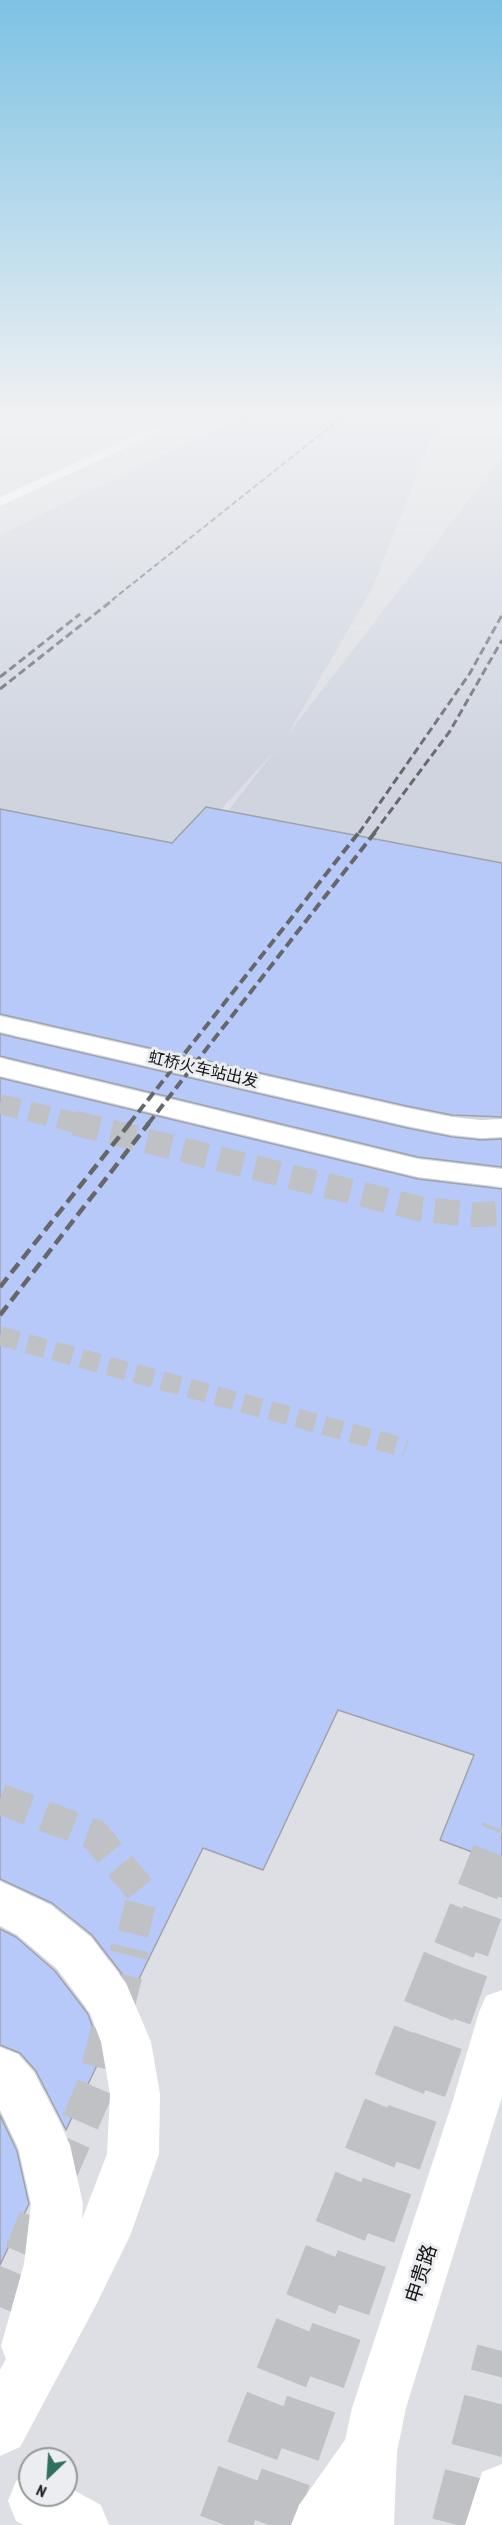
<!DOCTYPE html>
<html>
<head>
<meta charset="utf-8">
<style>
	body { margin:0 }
	#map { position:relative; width:502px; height:2525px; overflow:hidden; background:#dedfe4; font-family:"PT Sans Narrow",sans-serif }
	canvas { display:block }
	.north { position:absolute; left:18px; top:2447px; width:60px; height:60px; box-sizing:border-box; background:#ebedf1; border:2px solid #95979a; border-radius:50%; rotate:205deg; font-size:16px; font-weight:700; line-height:24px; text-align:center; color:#151617 }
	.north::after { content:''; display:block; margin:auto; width:21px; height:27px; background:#2f6f5d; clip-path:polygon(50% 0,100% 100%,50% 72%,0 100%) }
</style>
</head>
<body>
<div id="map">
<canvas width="502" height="2525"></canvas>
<div class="north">N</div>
</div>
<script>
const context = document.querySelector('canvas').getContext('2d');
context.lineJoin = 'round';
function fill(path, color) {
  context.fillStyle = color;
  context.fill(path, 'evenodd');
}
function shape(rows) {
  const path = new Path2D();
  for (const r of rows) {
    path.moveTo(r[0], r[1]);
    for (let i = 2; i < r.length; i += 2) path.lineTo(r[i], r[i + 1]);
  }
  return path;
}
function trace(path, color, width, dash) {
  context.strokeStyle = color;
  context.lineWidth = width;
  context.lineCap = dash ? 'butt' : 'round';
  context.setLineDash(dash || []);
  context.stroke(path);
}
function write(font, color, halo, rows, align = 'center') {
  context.font = font + ' "PT Sans Narrow","Noto Sans SC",sans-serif';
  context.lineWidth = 6;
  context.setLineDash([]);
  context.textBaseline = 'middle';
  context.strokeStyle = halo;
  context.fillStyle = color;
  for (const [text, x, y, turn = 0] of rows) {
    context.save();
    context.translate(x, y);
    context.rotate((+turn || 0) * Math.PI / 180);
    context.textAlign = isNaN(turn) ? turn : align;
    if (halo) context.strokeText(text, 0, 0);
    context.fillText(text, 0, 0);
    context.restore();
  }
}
const built = shape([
	[247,414,441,414,373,587,288,734,502,457,502,1168,0,2181,0,1064,227,812,277,748,0,1052,0,535]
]);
const building = shape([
	[206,807,502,863,502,1117,452,1115,407,1106,0,1014,0,809,172,843,206,807],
	[0,1034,407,1128,452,1137,481,1140,502,1139,502,1167,418,1157,0,1056,0,1034],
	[0,1078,418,1179,502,1189,502,1863,440,1840,474,1755,338,1710,263,1870,203,1848,132,1993,128,1982,92,1935,52,1903,0,1879,0,1078],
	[0,1929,16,1937,55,1971,88,2014,99,2043,101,2057,66,2130,36,2071,20,2053,0,2045,0,1929],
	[0,2115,17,2151,29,2204,0,2265,0,2115]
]);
const pedestrianTunnel = shape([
	[0,1336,406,1448]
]);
const minorTunnelFar3 = shape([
	[0,1104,81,1124]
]);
const minorTunnelFar2 = shape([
	[75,1123,421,1209,475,1215,502,1213]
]);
const minorTunnelFar1 = shape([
	[0,1799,95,1835,143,1893,129,1950]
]);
const minorTunnel = shape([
	[57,2175,96,2086,130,1948],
	[0,2307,38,2218]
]);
const tertiaryTunnelFar1 = shape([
	[469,1950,502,1856]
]);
const tertiaryTunnel = shape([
	[269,2525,470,1948],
	[457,2525,502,2351]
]);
const secondaryTunnelFar1 = shape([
	[454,1950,502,1830]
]);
const secondaryTunnel = shape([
	[225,2525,257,2438,454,1948]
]);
const minor = shape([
	[165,414,178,414,182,422,0,506,0,497,170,420,165,414]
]);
const tertiary = shape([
	[502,1990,502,2097,406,2408,397,2452,394,2525,291,2525,299,2505,345,2440,352,2408,453,2100,479,2012,486,1996,502,1990],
	[502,2464,502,2525,465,2525,482,2472,502,2464],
	[30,2475,30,2495,66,2495,66,2486,101,2505,109,2525,24,2525,16,2521,8,2501,16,2481,30,2475]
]);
const trunk = shape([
	[0,1016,407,1108,452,1117,481,1120,502,1119,502,1137,481,1138,452,1135,407,1126,0,1032,0,1016],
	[0,1058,418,1159,502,1169,502,1187,418,1177,0,1076,0,1058],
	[0,1881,51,1905,91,1937,126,1983,151,2042,160,2094,159,2154,130,2236,95,2307,20,2447,0,2456,0,2370,6,2359,1,2346,24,2264,31,2204,19,2150,0,2110,0,2047,18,2054,34,2072,62,2127,70,2145,83,2204,82,2219,107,2154,110,2094,101,2042,90,2013,57,1969,17,1935,0,1926,0,1881]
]);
const railFar3 = shape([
	[112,600,346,414]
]);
const railFar2 = shape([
	[0,677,80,614],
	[0,689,114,599],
	[359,833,470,673,502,615],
	[374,833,450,731,502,640]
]);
const railFar1 = shape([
	[129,1124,360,831],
	[148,1124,376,831]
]);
const rail = shape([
	[0,1287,130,1123],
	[0,1315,149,1123]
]);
const streetNames = [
	["虹桥火车站出发",203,1070,13]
];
const nearStreetnames = [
	["申贵路",422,2274,-72]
];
fill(built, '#cfd4df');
fill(building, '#b7c9f9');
trace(building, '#a1a2a7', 1.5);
trace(pedestrianTunnel, '#c0c1c5', 19, [19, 9]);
trace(minorTunnelFar3, '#c0c1c5', 20, [20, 10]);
trace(minorTunnelFar2, '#c0c1c5', 25, [25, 12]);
trace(minorTunnelFar1, '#c0c1c5', 31, [31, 16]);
trace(minorTunnel, '#c0c1c5', 38, [38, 20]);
trace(tertiaryTunnelFar1, '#c0c1c5', 40, [40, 20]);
trace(tertiaryTunnel, '#c0c1c5', 51, [51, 26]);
trace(secondaryTunnelFar1, '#c0c1c5', 42, [42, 21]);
trace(secondaryTunnel, '#c0c1c5', 53, [53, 26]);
fill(minor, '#fff');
fill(tertiary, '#fff');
fill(trunk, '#fff');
trace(railFar3, '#66676a', 2, [6, 3]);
trace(railFar2, '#66676a', 3, [8, 4]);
trace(railFar1, '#66676a', 4, [10, 5]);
trace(rail, '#66676a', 4.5, [12, 6]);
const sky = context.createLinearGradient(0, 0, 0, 768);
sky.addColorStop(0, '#7dc2e4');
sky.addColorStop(0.54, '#f0f1f3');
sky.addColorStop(1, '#f0f1f300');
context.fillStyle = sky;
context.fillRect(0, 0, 502, 768);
write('16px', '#151617', '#ebedf1', streetNames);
write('20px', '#151617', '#ebedf1', nearStreetnames);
</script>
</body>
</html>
